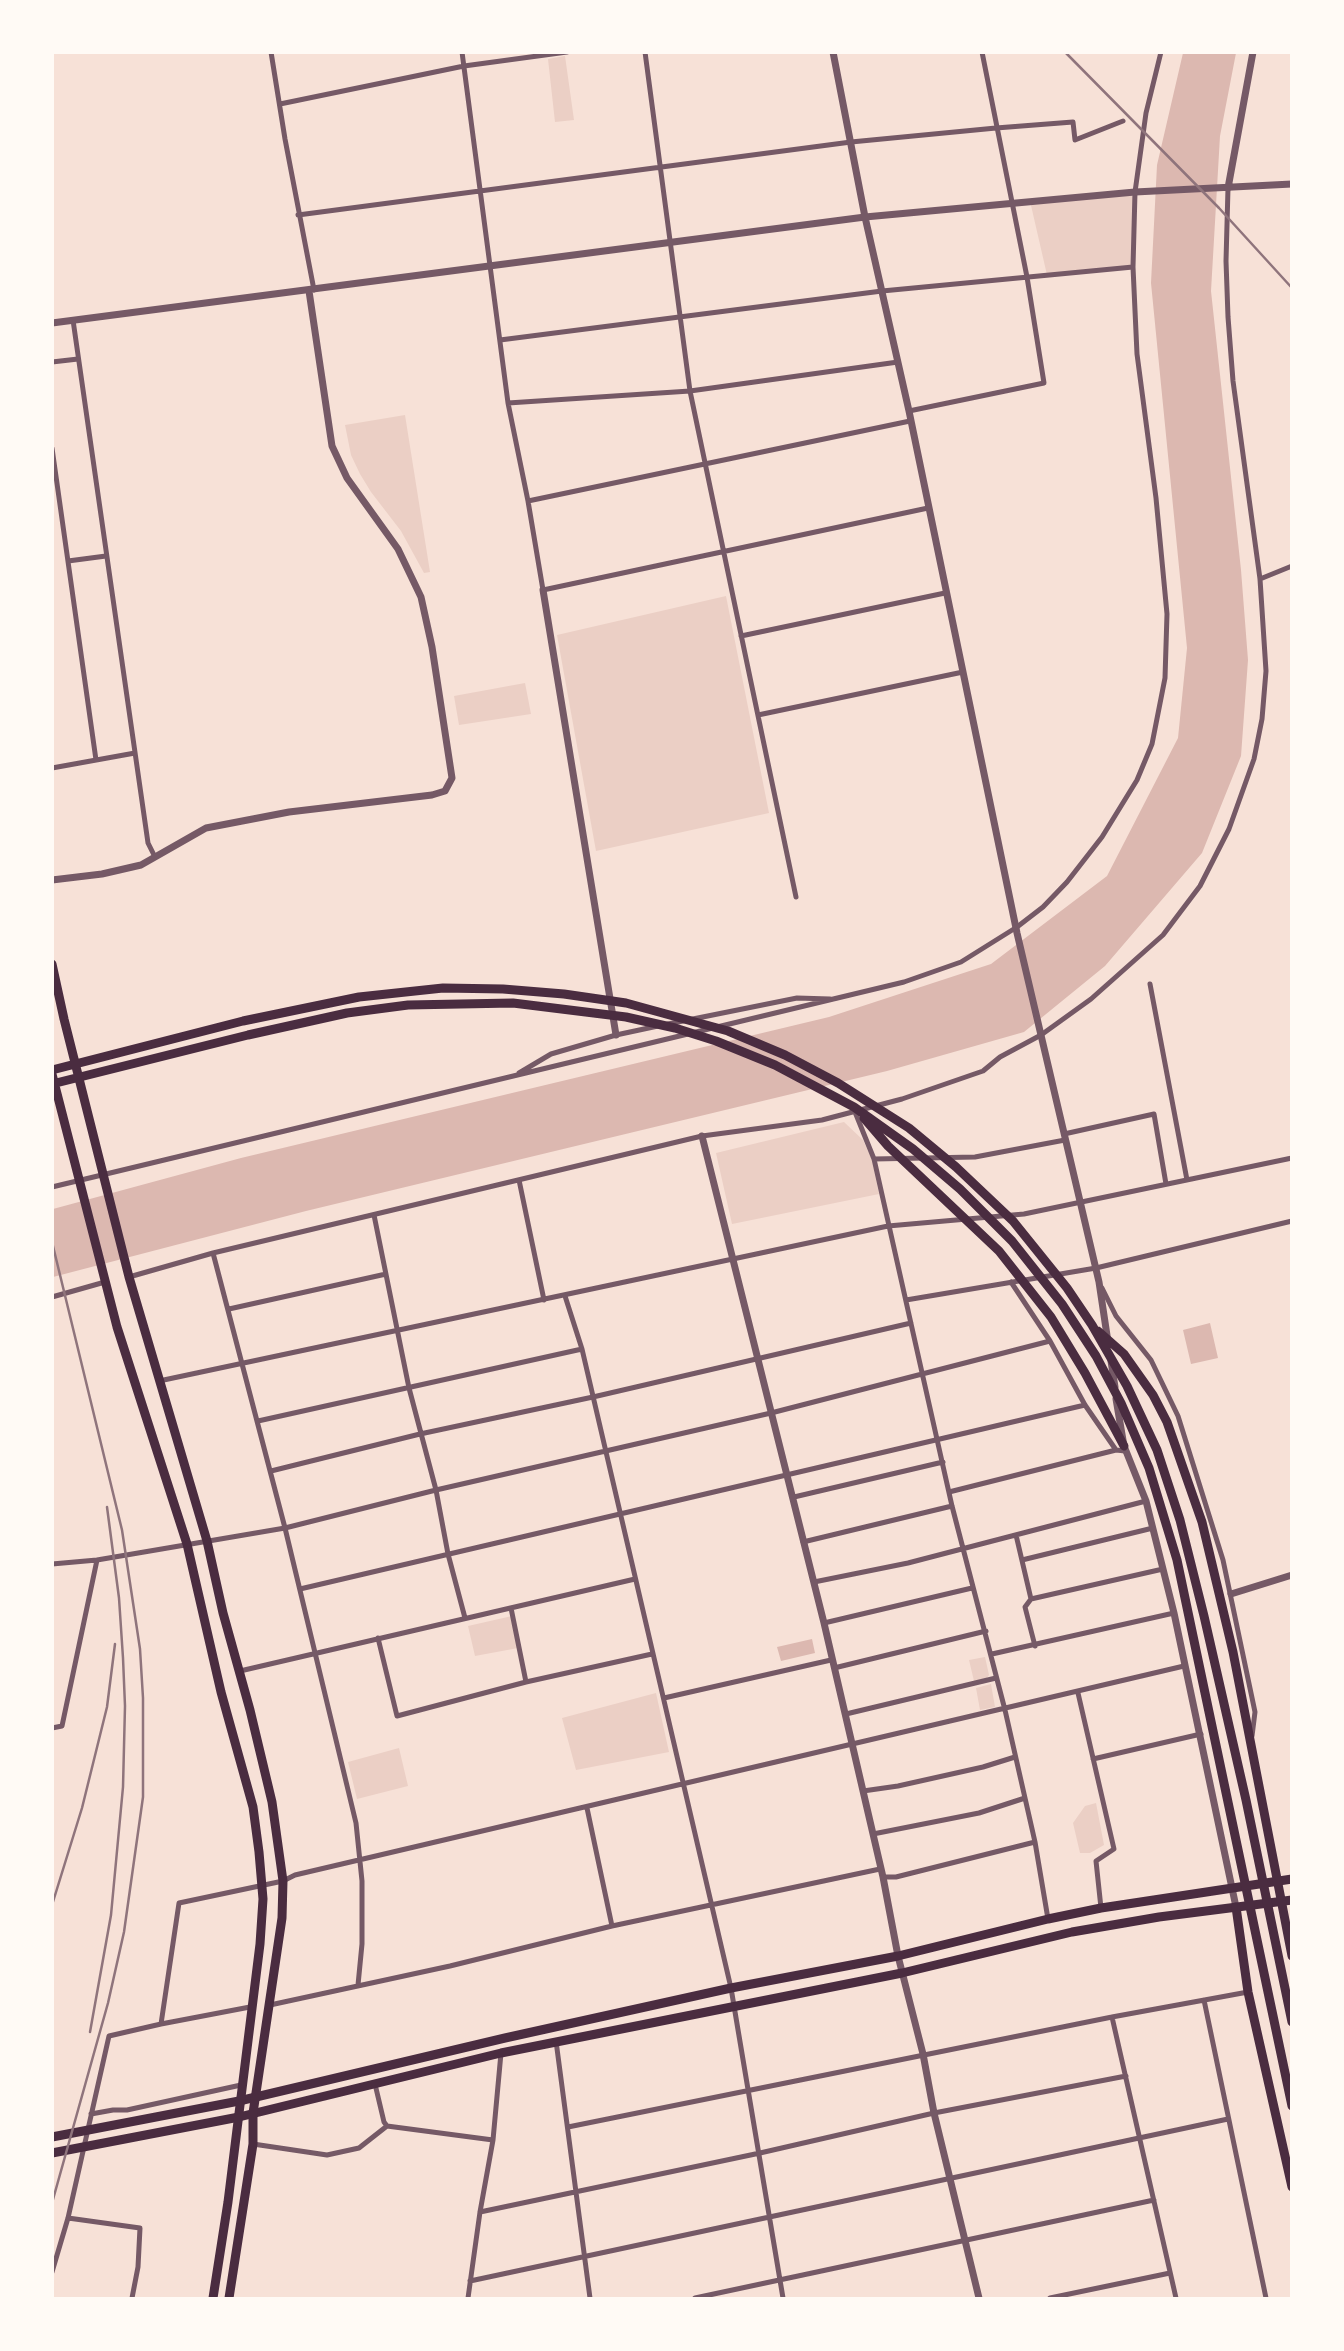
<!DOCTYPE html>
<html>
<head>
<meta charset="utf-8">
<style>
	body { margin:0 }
	#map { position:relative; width:1344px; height:2351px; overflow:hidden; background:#f7e1d7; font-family:Merriweather,serif }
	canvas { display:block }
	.frame { position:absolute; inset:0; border:54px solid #fffaf5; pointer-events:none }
</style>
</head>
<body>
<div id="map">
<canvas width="1344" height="2351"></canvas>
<div class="frame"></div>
</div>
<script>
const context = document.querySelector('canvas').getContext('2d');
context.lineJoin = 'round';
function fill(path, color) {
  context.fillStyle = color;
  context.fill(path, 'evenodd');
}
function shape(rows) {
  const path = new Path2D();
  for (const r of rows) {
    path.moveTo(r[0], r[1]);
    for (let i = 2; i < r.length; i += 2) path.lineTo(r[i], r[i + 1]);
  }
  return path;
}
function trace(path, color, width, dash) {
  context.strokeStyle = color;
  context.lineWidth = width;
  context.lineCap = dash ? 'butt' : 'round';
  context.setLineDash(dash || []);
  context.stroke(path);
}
const green = shape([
	[565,56,574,120,555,122,548,59],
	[1135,192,1133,267,1047,275,1030,201],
	[405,415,430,572,424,573,401,531,371,492,360,474,351,455,345,425],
	[726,596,769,813,596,851,557,635],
	[525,683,531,714,459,725,454,696],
	[844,1122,863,1140,872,1160,879,1194,732,1224,716,1153],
	[512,1616,518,1648,475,1656,468,1626],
	[985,1657,989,1675,987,1678,974,1681,969,1660],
	[991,1684,995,1707,980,1710,976,1688],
	[656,1693,669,1752,576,1770,562,1718],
	[399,1748,408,1786,357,1799,348,1762],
	[1096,1803,1104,1845,1090,1853,1080,1853,1073,1823,1085,1806]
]);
const water = shape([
	[1183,53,1236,53,1220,136,1211,291,1241,570,1248,660,1241,756,1202,853,1105,966,1024,1032,887,1071,306,1211,53,1277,53,1209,241,1158,829,1017,991,964,1107,876,1178,738,1187,648,1151,283,1157,165],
	[1210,1323,1218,1358,1191,1364,1183,1330],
	[812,1639,815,1653,781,1661,777,1647]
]);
const minor = shape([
	[271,52,285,139,314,290],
	[462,52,508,403,528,501,543,590,928,508],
	[645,52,690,391,796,897],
	[280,104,464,66,567,52],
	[298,215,851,142,996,128,1073,122,1075,140,1123,121],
	[73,320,148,843,155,857],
	[500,340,882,291,1133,267],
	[52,362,78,359],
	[508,403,690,391,898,362],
	[909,411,1044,383,1027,277,982,52],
	[52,448,96,760],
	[528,501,910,421],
	[68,561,106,556],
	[1260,579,1292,566],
	[741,636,945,593],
	[758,715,963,672],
	[52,768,135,753],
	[1150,984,1187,1180],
	[668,1024,797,998,830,999],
	[519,1073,551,1054,616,1035,658,1026],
	[855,1112,874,1159,952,1506,1005,1710,1035,1842,1048,1919],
	[1064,1134,1154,1114,1166,1184],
	[874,1159,975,1157,1065,1140],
	[519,1180,544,1300],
	[52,1187,904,982,961,962,1017,927,1043,907,1067,882,1102,837,1137,780,1152,744,1165,678,1167,614,1156,498,1137,354,1133,267,1135,192,1146,113,1161,52],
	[374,1215,409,1388,436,1490,448,1554,465,1618],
	[213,1253,285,1528,356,1823,362,1881,362,1944,358,1985],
	[129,1277,213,1253,702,1136,822,1120,902,1099,983,1071,1000,1057,1041,1035,1091,999,1163,935,1200,886,1229,829,1254,759,1262,719,1266,671,1260,579,1233,381,1228,317,1226,261,1228,188],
	[1011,1282,1050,1341,1085,1405,1116,1450,1125,1451],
	[1102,1288,1116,1316,1151,1360,1178,1416,1223,1560,1255,1712,1252,1736],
	[565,1296,582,1349,731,1988,783,2298],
	[52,1297,105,1282],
	[906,1300,1096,1268,1292,1221],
	[229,1309,386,1274],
	[159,1381,888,1226,1024,1214,1292,1158],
	[258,1421,582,1349],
	[271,1471,420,1434,593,1397,911,1323],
	[949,1492,1116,1450],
	[794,1497,943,1462],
	[1016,1535,1031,1599,1025,1607,1035,1646],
	[803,1542,952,1506],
	[1022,1560,1153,1528],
	[52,1564,97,1560],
	[814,1582,908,1563,1146,1501],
	[300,1589,1085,1405],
	[1031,1599,1163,1569],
	[511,1608,526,1682],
	[824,1623,972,1588],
	[378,1638,397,1716,526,1682,652,1654],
	[992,1654,1174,1613],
	[834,1668,986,1631],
	[240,1671,635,1579],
	[1078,1693,1114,1849,1096,1861,1101,1908],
	[664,1698,831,1660],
	[846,1714,996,1678],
	[52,1728,62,1726,97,1560,285,1528,436,1490,771,1413,1050,1341],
	[1093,1759,1201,1734],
	[863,1791,898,1786,983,1767,1015,1757],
	[587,1808,612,1926],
	[873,1834,979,1813,1025,1798],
	[883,1877,896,1877,1035,1842],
	[1204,2000,1266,2298],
	[270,2005,450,1966,612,1926,880,1869],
	[1112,2017,1176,2298],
	[161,2024,250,2007],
	[556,2041,590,2298],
	[375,2084,384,2122,387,2126],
	[91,2114,113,2110,127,2110,241,2085],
	[568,2127,1112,2017,1248,1992],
	[253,2144,327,2155,359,2148,387,2126,493,2140],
	[480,2212,760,2153,934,2113,1126,2076],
	[68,2218,140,2228,138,2267,132,2298],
	[52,2272,68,2218,109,2036,161,2024,179,1903,283,1881,295,1875,1184,1666],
	[470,2281,1228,2119],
	[468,2298,480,2212,493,2140,501,2053],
	[695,2298,1154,2200],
	[1050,2298,1170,2273]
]);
const tertiary = shape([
	[833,52,865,217,909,411,1017,933,1099,1282,1108,1342],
	[1228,188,1253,52],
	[52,323,865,217,1135,192,1292,184],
	[543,590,616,1035],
	[52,880,102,874,141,865,206,828,289,812,432,795,445,791,452,778,432,647,421,597,398,549,347,478,332,446,309,291],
	[702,1136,824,1623,883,1877,898,1956,923,2054,934,2113,979,2298],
	[1111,1361,1115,1387],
	[1116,1399,1124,1446,1146,1501,1174,1613,1236,1907],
	[1231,1594,1292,1575]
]);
const primary = shape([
	[52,2137,239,2101,505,2038,731,1988,898,1956,1048,1919,1101,1908,1292,1879],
	[52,2153,239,2117,501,2053,902,1973,1072,1932,1159,1917,1292,1900]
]);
const trunk = shape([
	[52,964,64,1019,129,1277,207,1541,223,1613,250,1710,272,1802,283,1881,282,1918,253,2113,253,2144,229,2298],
	[52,1070,243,1021,359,997,443,988,503,989,564,994,626,1003,728,1031,785,1055,838,1083,909,1128,956,1167,1013,1221,1067,1288,1092,1325,1127,1386,1157,1450,1180,1520,1204,1616,1246,1800,1292,2022],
	[52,1074,117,1327,187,1544,221,1692,253,1807,259,1852,263,1899,260,1944,228,2202,213,2298],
	[52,1084,248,1035,347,1013,408,1005,513,1003,626,1017,675,1028,716,1041,775,1065,854,1107,913,1149,960,1189,1012,1241,1062,1304,1096,1356,1121,1403,1149,1468,1177,1560,1292,2106],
	[864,1118,888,1146,999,1251,1051,1317,1085,1373,1124,1446],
	[1098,1331,1124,1354,1153,1395,1167,1422,1202,1522,1233,1652,1292,1956],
	[1236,1907,1248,1992,1292,2187]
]);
const rail = shape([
	[1065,52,1219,208,1292,288],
	[52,1242,122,1530,140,1649,143,1698,143,1797,124,1932,108,2003,52,2203],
	[52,1905,82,1808,107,1707,115,1644],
	[90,2032,111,1915,123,1787,125,1706,123,1658,119,1598,107,1507]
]);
fill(green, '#ebcfc5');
fill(water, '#dcb8b0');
trace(minor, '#755966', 5);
trace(tertiary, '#755966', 7);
trace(primary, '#4a2c40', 9);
trace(trunk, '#4a2c40', 9);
trace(rail, '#8f747c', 2.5);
</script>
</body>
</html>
